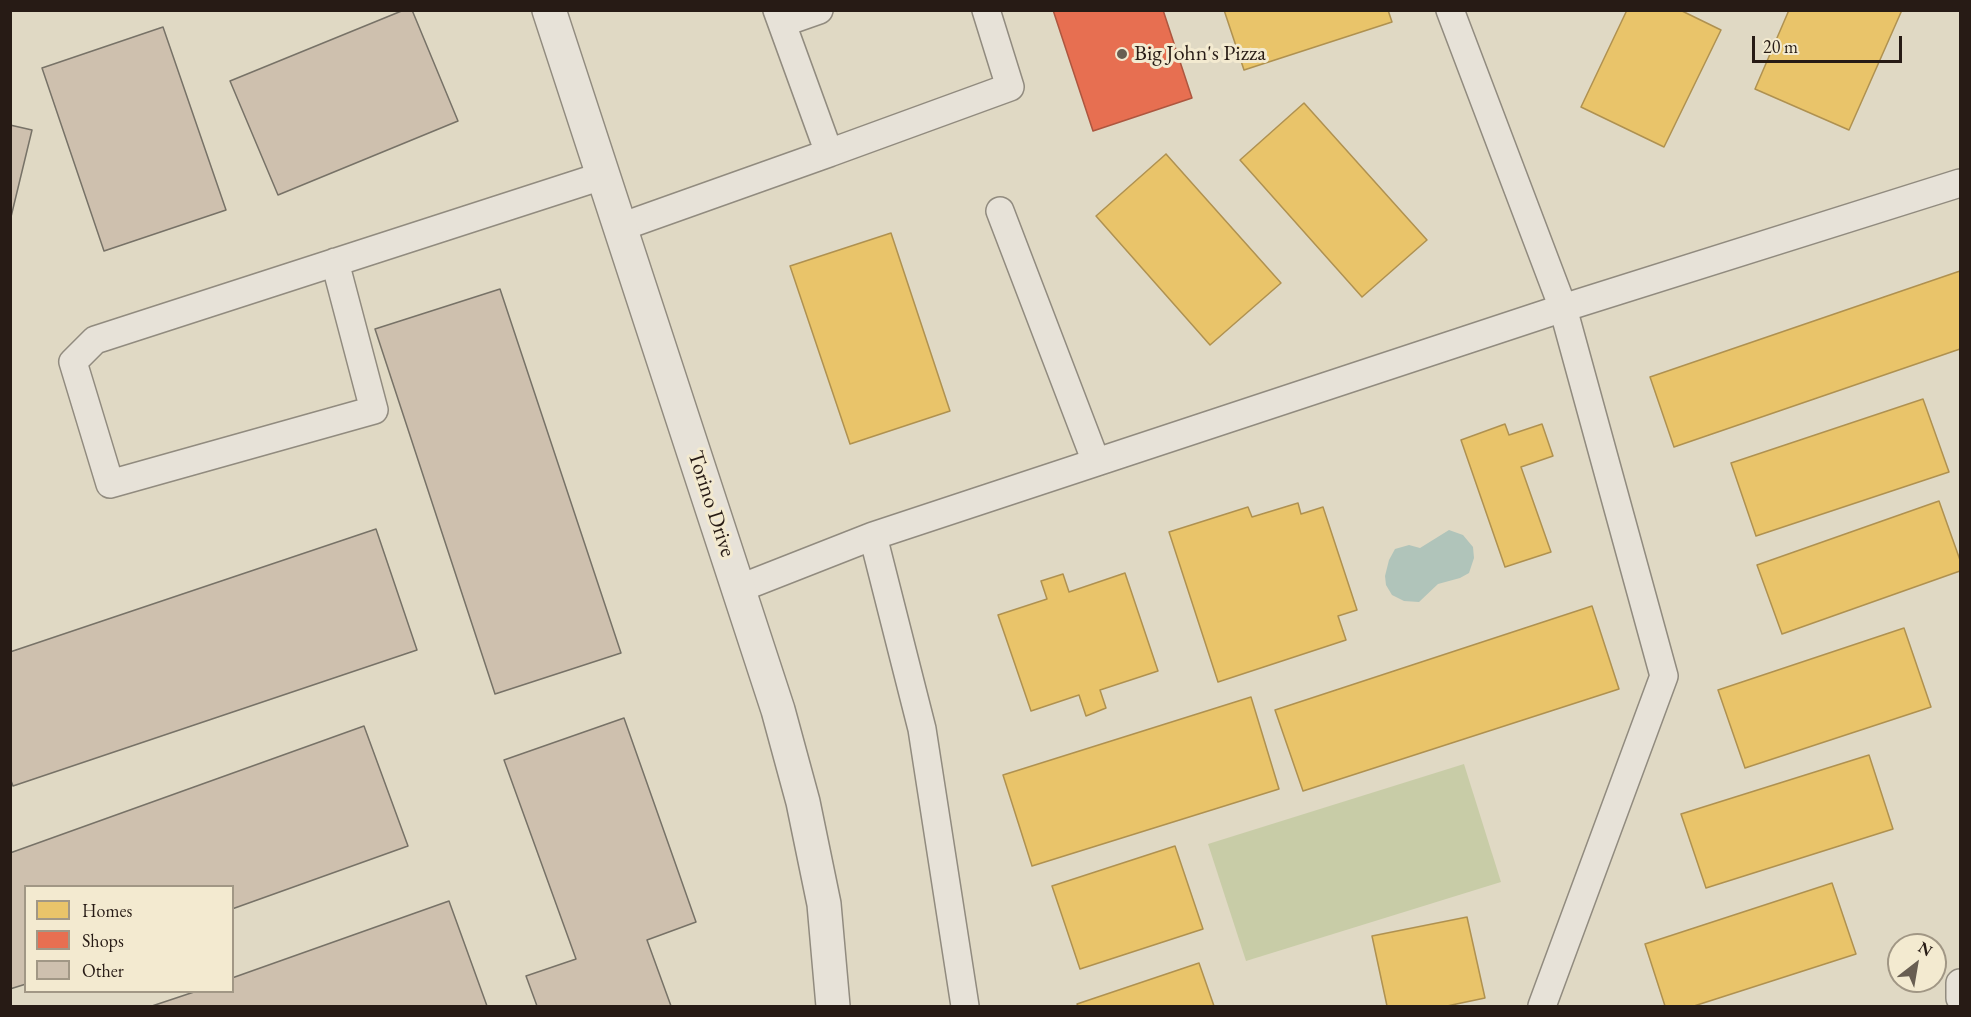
<!DOCTYPE html>
<html>
<head>
<meta charset="utf-8">
<style>
	body { margin:0 }
	#map { position:relative; width:1971px; height:1017px; overflow:hidden; background:#e0d9c4; font-family:"EB Garamond",serif }
	canvas { display:block }
	.frame { position:absolute; inset:0; border:12px solid #271b15; pointer-events:none }
	.legend { position:absolute; left:24px; top:885px; width:210px; height:108px; box-sizing:border-box; background:#f3ead0; border:2px solid #a19785; margin:0; padding:8px 10px; list-style:none; font-size:18px; color:#271b15 }
	.legend li { display:flex; align-items:center; gap:12px; height:30px }
	.legend b { width:30px; border:2px solid #a19785 }
	.north { position:absolute; left:1887px; top:933px; width:60px; height:60px; box-sizing:border-box; background:#f3ead0; border:2px solid #a19785; border-radius:50%; rotate:31deg; font-size:16px; font-weight:700; line-height:24px; text-align:center; color:#271b15 }
	.north::after { content:''; display:block; margin:auto; width:21px; height:27px; background:#685e52; clip-path:polygon(50% 0,100% 100%,50% 72%,0 100%) }
	.scale { position:absolute; left:1752px; top:36px; width:150px; height:27px; box-sizing:border-box; border:3px solid #271b15; border-top:0; padding-left:8px; font-size:18px; line-height:21px; white-space:nowrap; color:#271b15; -webkit-text-stroke:4px #f3ead0; paint-order:stroke }
</style>
</head>
<body>
<div id="map">
<canvas width="1971" height="1017"></canvas>
<div class="frame"></div>
<ul class="legend">
<li><b style="height:16px;background:#e9c46a"></b>Homes</li>
<li><b style="height:16px;background:#e76f51"></b>Shops</li>
<li><b style="height:16px;background:#cec0ae"></b>Other</li>
</ul>
<div class="north">N</div>
<div class="scale">20 m</div>
</div>
<script>
const context = document.querySelector('canvas').getContext('2d');
context.lineJoin = 'round';
function fill(path, color) {
  context.fillStyle = color;
  context.fill(path, 'evenodd');
}
function shape(rows) {
  const path = new Path2D();
  for (const r of rows) {
    path.moveTo(r[0], r[1]);
    for (let i = 2; i < r.length; i += 2) path.lineTo(r[i], r[i + 1]);
  }
  return path;
}
function trace(path, color, width, dash) {
  context.strokeStyle = color;
  context.lineWidth = width;
  context.lineCap = dash ? 'butt' : 'round';
  context.setLineDash(dash || []);
  context.stroke(path);
}
function write(font, color, halo, rows, align = 'center') {
  context.font = font + ' "EB Garamond",serif';
  context.lineWidth = 6;
  context.setLineDash([]);
  context.textBaseline = 'middle';
  context.strokeStyle = halo;
  context.fillStyle = color;
  for (const [text, x, y, turn = 0] of rows) {
    context.save();
    context.translate(x, y);
    context.rotate((+turn || 0) * Math.PI / 180);
    context.textAlign = isNaN(turn) ? turn : align;
    if (halo) context.strokeText(text, 0, 0);
    context.fillText(text, 0, 0);
    context.restore();
  }
}
const green = shape([
	[1464,764,1501,882,1246,961,1208,844]
]);
const water = shape([
	[1449,530,1463,535,1473,547,1474,558,1469,573,1460,578,1438,584,1419,602,1404,601,1392,595,1386,585,1385,576,1389,560,1395,549,1409,545,1420,548]
]);
const homes = shape([
	[1224,10,1388,10,1392,22,1244,70,1224,10],
	[1627,10,1680,10,1721,30,1664,147,1581,107,1627,10],
	[1789,10,1902,10,1849,130,1755,89,1789,10],
	[1304,103,1427,240,1362,297,1240,160,1304,103],
	[1166,154,1281,283,1210,345,1096,216,1166,154],
	[891,233,950,411,850,444,790,266,891,233],
	[1960,271,1960,349,1674,447,1650,377,1960,271],
	[1923,399,1949,472,1756,536,1731,463,1923,399],
	[1505,424,1509,435,1542,424,1553,456,1521,467,1551,552,1505,567,1461,440,1505,424],
	[1939,501,1960,560,1960,571,1782,634,1757,565,1939,501],
	[1298,503,1301,514,1323,507,1357,610,1338,616,1346,640,1218,682,1169,532,1248,507,1252,517,1298,503],
	[1125,573,1158,671,1100,690,1106,708,1086,716,1079,695,1031,711,998,615,1047,599,1041,581,1063,574,1069,592,1125,573],
	[1592,606,1619,689,1303,791,1275,710,1592,606],
	[1904,628,1931,707,1745,768,1718,690,1904,628],
	[1251,697,1279,789,1032,866,1003,775,1251,697],
	[1869,755,1893,829,1706,888,1681,814,1869,755],
	[1175,846,1203,929,1080,969,1052,886,1175,846],
	[1832,883,1856,954,1694,1006,1665,1006,1645,944,1832,883],
	[1467,917,1485,998,1447,1006,1387,1006,1372,936,1467,917],
	[1199,963,1214,1006,1078,1006,1077,1004,1199,963]
]);
const shops = shape([
	[1053,10,1163,10,1192,98,1093,131,1053,10]
]);
const building = shape([
	[404,10,412,10,458,121,278,195,230,81,404,10],
	[163,27,226,210,104,251,42,68,163,27],
	[10,125,32,130,10,221,10,125],
	[500,289,621,653,495,694,375,329,500,289],
	[376,529,417,650,13,786,10,778,10,652,376,529],
	[624,718,696,922,647,940,671,1006,537,1006,526,976,576,959,504,760,624,718],
	[364,726,408,846,232,909,232,886,26,886,26,984,10,989,10,853,364,726],
	[449,901,487,1006,152,1006,194,992,232,992,232,978,449,901]
]);
const service = shape([
	[1450,10,1563,308,1664,676,1542,1006],
	[782,23,819,10],
	[829,153,1010,87,986,10],
	[1000,211,1096,462],
	[621,227,829,153,777,10],
	[335,262,374,410,110,484,73,362,95,340,605,175],
	[873,536,1563,308,1960,183],
	[738,589,873,536,922,729,965,1006],
	[1960,998,1960,983]
]);
const minor = shape([
	[549,10,778,710,803,802,824,904,833,1006]
]);
const markers = [
	[1122,54,6,"#685e52"]
];
const poiNames = [
	["Big John's Pizza",1134,54]
];
const streetNames = [
	["Torino Drive",711,504,72]
];
fill(green, '#c8cca7');
fill(water, '#b0c4ba');
fill(homes, '#e9c46a');
trace(homes, '#af9150', 1.5);
fill(shops, '#e76f51');
trace(shops, '#ad563f', 1.5);
fill(building, '#cec0ae');
trace(building, '#777267', 1.5);
trace(service, '#918b7f', 30);
trace(minor, '#918b7f', 36);
trace(service, '#e7e2d8', 27);
trace(minor, '#e7e2d8', 33);
for (const [x, y, r, color] of markers) {
  const dot = new Path2D();
  dot.arc(x, y, r, 0, 2 * Math.PI);
  context.fillStyle = color;
  context.fill(dot);
  trace(dot, '#f3ead0', 2);
}
write('22px', '#271b15', '#f3ead0', poiNames, 'left');
write('22px', '#271b15', '#f3ead0', streetNames);
</script>
</body>
</html>
